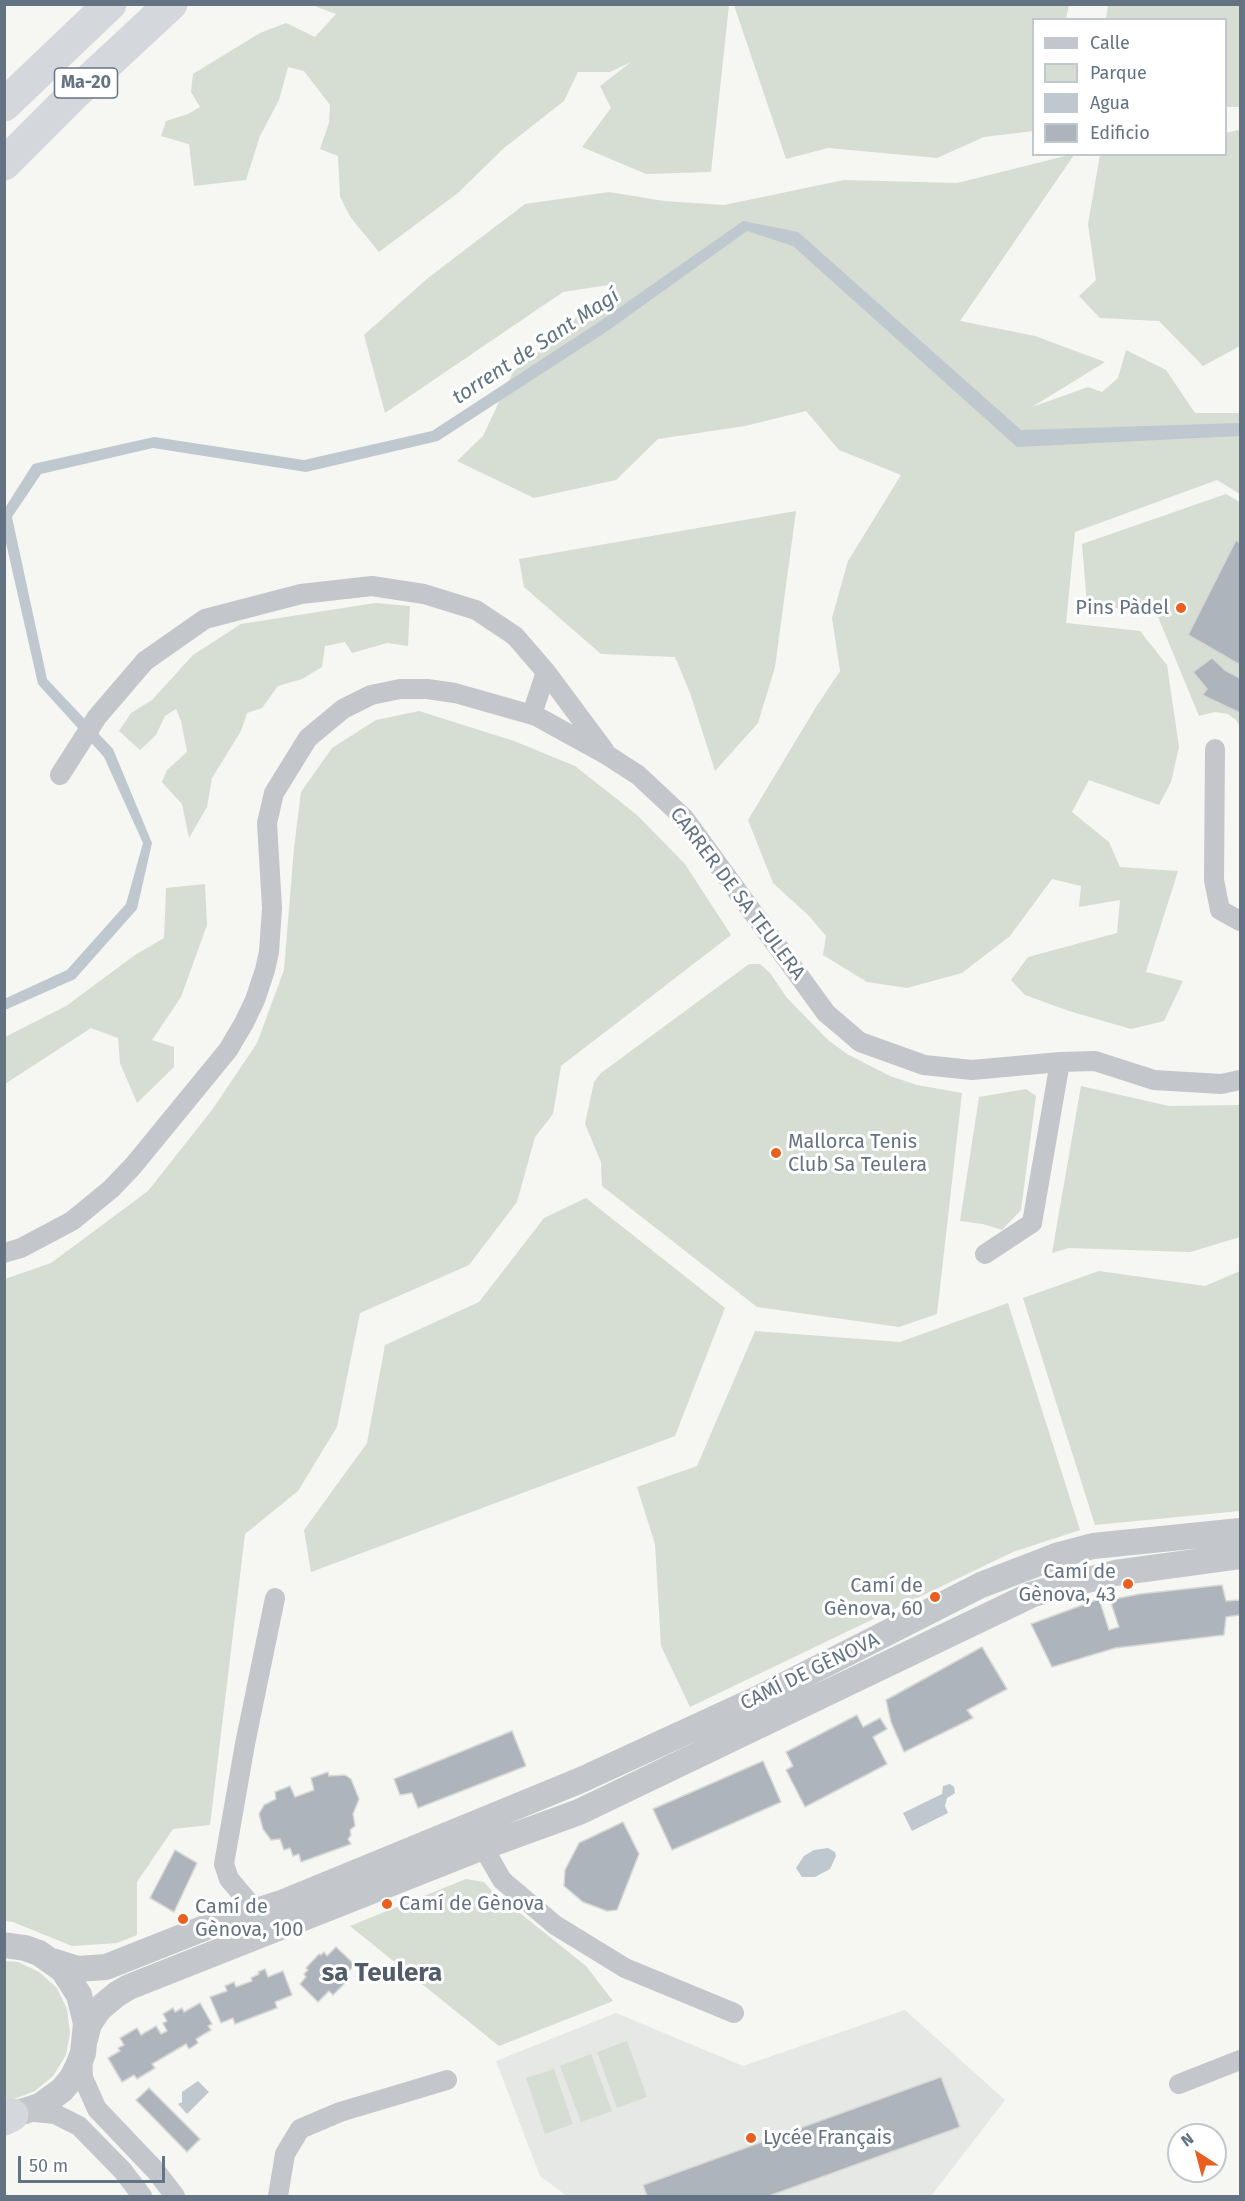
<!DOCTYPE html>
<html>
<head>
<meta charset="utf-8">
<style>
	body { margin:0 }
	#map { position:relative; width:1245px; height:2201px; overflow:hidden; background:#f6f6f2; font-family:"Fira Sans",sans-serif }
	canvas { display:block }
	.frame { position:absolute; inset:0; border:6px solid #647384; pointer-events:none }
	.legend { position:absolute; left:1032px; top:18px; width:195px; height:138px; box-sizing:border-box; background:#fff; border:2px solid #c1c7ce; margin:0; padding:8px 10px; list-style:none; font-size:18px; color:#647384 }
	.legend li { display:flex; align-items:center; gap:12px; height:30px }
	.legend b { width:30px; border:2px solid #c1c7ce }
	.north { position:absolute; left:1167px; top:2123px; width:60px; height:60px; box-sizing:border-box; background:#fff; border:2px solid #c1c7ce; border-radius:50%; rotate:324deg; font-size:16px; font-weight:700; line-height:24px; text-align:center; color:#647384 }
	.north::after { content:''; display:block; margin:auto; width:21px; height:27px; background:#e85f20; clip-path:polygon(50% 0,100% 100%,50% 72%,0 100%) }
	.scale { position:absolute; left:18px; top:2156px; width:147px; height:27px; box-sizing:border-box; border:3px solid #647384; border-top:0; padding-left:8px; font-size:18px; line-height:21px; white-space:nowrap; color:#647384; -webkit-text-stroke:4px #fff; paint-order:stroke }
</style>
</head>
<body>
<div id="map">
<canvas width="1245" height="2201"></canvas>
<div class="frame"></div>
<ul class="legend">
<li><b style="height:8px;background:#c3c6ca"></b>Calle</li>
<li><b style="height:16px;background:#d6ddd3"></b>Parque</li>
<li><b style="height:16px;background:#bec8ce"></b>Agua</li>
<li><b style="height:16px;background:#aeb4bb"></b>Edificio</li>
</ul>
<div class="north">N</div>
<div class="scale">50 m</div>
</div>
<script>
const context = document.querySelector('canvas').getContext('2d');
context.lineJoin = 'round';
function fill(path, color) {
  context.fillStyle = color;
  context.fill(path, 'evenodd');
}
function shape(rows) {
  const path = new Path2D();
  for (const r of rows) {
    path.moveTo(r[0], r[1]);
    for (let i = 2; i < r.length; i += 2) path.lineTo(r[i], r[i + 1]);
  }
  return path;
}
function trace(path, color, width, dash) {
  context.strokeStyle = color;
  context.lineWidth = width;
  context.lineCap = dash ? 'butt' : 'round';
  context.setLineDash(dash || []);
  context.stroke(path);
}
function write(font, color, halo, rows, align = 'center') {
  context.font = font + ' "Fira Sans",sans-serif';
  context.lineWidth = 6;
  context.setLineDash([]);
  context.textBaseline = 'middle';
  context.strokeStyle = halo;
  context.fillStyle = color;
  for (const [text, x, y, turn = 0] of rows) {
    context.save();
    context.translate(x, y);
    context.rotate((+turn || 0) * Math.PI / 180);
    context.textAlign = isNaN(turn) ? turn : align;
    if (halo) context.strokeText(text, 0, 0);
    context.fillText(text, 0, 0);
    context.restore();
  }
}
const built = shape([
	[905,2010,1005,2100,931,2196,567,2196,540,2176,496,2061,616,2013,743,2066]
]);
const green = shape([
	[316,5,729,5,711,172,646,174,582,147,611,108,600,86,631,62,610,72,578,72,564,101,504,148,458,193,379,252,351,218,340,197,338,156,320,149,329,123,330,105,304,71,288,67,279,100,260,136,246,180,194,186,189,144,161,136,166,121,188,114,200,107,191,92,193,74,260,33,286,23,315,37,336,14,317,7],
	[734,5,734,4,1069,5,1066,19,1034,20,1033,131,984,137,937,158,828,148,786,159],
	[1108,5,1240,5,1240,107,1226,107,1226,20,1106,19],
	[1238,130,1240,130,1240,346,1203,366,1159,321,1100,318,1079,296,1096,280,1088,224,1100,155,1226,154,1226,133],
	[1069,155,1074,155,960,321,1035,336,1105,362,1032,407,1088,387,1102,392,1118,378,1126,350,1166,370,1195,413,1240,413,1240,494,1217,480,1075,532,1066,623,1140,631,1167,665,1179,747,1171,782,1159,805,1089,780,1072,812,1109,842,1120,867,1178,871,1146,972,1183,981,1164,1021,1131,1029,1069,1011,1025,995,1011,980,1028,957,1117,933,1120,900,1079,907,1081,886,1052,879,1010,936,962,973,907,988,867,982,823,955,826,936,809,916,773,883,748,820,816,707,840,671,832,618,848,561,901,475,839,450,806,411,745,426,658,439,616,480,534,498,457,461,483,436,513,372,615,284,563,292,385,413,364,335,428,278,525,204,609,192,664,201,724,205,844,180,957,183],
	[1226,494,1240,502,1240,727,1236,720,1228,714,1215,712,1199,716,1156,612,1087,605,1082,544],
	[796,511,775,667,758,723,715,771,690,693,675,657,601,654,524,587,519,559],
	[375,603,410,606,408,646,387,643,352,653,345,642,325,646,322,667,302,679,278,686,262,708,247,713,241,731,212,778,207,807,189,838,182,804,162,782,167,770,187,752,181,721,176,709,165,716,156,735,140,750,119,731,131,713,152,700,193,655,241,624],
	[419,711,514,741,575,766,637,815,685,864,731,935,561,1066,553,1114,535,1137,517,1202,469,1265,360,1313,337,1427,298,1491,245,1534,210,1825,173,1829,137,1882,137,1935,117,1943,72,1946,13,1922,5,1921,5,1279,51,1263,148,1191,212,1110,257,1043,284,970,294,848,301,792,332,748,376,720],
	[205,884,207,925,181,997,152,1040,174,1047,174,1067,137,1103,120,1063,118,1038,91,1028,5,1084,5,1037,66,1006,135,955,164,938,166,888],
	[749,964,760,964,770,973,787,998,828,1040,847,1054,890,1076,917,1085,962,1093,937,1314,899,1327,757,1307,602,1186,601,1162,585,1124,594,1082,601,1073],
	[1081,1086,1169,1106,1240,1105,1240,1237,1190,1252,1069,1248,1052,1253],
	[1026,1089,1036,1096,1021,1210,1002,1230,983,1224,960,1221,979,1097],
	[586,1198,725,1308,675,1436,311,1572,304,1530,367,1443,385,1345,479,1302,544,1218],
	[1099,1271,1205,1286,1240,1271,1240,1511,1095,1525,1023,1298],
	[1008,1303,1080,1530,1013,1552,690,1707,661,1646,655,1544,637,1487,697,1466,755,1331,900,1342],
	[466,1879,484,1882,491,1890,586,1966,613,2001,499,2046,350,1926],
	[4,1961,18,1962,39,1972,57,1988,67,2009,70,2033,66,2055,53,2076,35,2091,14,2099,5,2099],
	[627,2041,647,2097,617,2108,597,2052],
	[591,2054,612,2111,581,2122,560,2066],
	[554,2069,573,2124,545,2134,526,2078]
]);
const water = shape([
	[743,221,798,232,1021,430,1240,423,1240,436,1017,447,793,246,747,231,606,332,438,441,306,472,153,448,41,474,12,517,47,679,113,749,152,843,137,909,75,979,5,1010,4,999,67,970,126,904,143,843,104,757,38,684,4,534,5,508,33,464,154,437,304,460,432,431,596,324],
	[950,1784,954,1787,955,1793,947,1798,945,1806,948,1813,912,1831,903,1813,942,1794,943,1786],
	[828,1848,835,1852,836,1856,830,1869,815,1877,802,1877,796,1868,804,1856,814,1850],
	[198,2081,209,2092,187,2114,178,2104,182,2102,182,2092]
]);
const building = shape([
	[1236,540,1240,543,1240,665,1188,635,1236,540],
	[1212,658,1225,670,1240,678,1240,713,1202,695,1207,689,1193,672,1212,658],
	[1222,1585,1226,1601,1240,1600,1240,1615,1226,1617,1224,1635,1115,1648,1052,1667,1031,1624,1099,1599,1109,1630,1119,1627,1110,1600,1140,1594,1222,1585],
	[982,1647,1007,1689,967,1710,973,1718,904,1752,891,1722,886,1700,982,1647],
	[857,1715,863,1727,880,1718,887,1729,873,1737,887,1764,805,1807,786,1770,793,1766,786,1752,857,1715],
	[512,1731,526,1766,418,1808,412,1793,400,1795,394,1779,512,1731],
	[763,1761,781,1802,672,1850,653,1809,763,1761],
	[328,1772,329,1776,345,1775,351,1779,359,1799,353,1814,355,1826,350,1830,351,1835,348,1839,351,1844,301,1862,299,1854,293,1856,290,1848,284,1850,280,1839,271,1840,263,1829,259,1814,264,1805,276,1799,275,1792,290,1786,295,1797,314,1790,311,1778,328,1772],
	[623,1822,639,1854,617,1910,607,1911,583,1902,564,1886,565,1870,579,1843,623,1822],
	[175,1850,197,1863,174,1912,150,1898,175,1850],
	[336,1947,355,1965,344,1976,348,1980,333,1995,329,1991,318,2002,300,1984,306,1977,304,1974,308,1970,306,1968,319,1954,321,1955,324,1952,327,1956,336,1947],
	[265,1969,268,1977,283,1971,292,1995,275,2002,277,2008,235,2024,233,2018,221,2023,210,1997,227,1991,225,1986,234,1982,236,1987,252,1981,251,1978,259,1974,258,1972,265,1969],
	[200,2003,212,2024,208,2026,211,2030,196,2039,198,2043,189,2049,186,2044,152,2064,155,2068,137,2079,134,2075,122,2082,108,2058,120,2051,118,2048,124,2045,120,2038,137,2028,141,2035,156,2026,161,2034,167,2031,163,2023,167,2021,163,2014,173,2008,175,2012,182,2008,184,2012,200,2003],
	[941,2077,960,2127,769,2196,647,2196,643,2185,941,2077],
	[149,2088,200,2139,187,2152,136,2100,149,2088]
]);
const minor = shape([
	[532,714,546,672],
	[1215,749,1214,880,1220,910,1240,921],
	[60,775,97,717,145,661,205,619,301,594,372,586,424,594,476,610,515,636,546,672,604,750],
	[4,1253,21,1248,72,1221,111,1189,133,1166,228,1050,244,1023,255,1000,265,970,269,952,272,908,267,823,274,793,308,738,343,709,371,695,400,689,427,689,455,693,536,716,607,755,638,775,684,818,826,1013,860,1042,924,1065,972,1070,1060,1062,1095,1061,1154,1080,1221,1084,1240,1080],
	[985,1254,1032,1223,1060,1062],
	[483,1847,502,1880,555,1925,625,1968,734,2013],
	[257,1912,229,1879,224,1864,245,1744,275,1598],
	[82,2056,83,2078,97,2109,155,2170,175,2196],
	[1179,2084,1240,2060],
	[25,2111,55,2114,79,2126,123,2171,142,2196],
	[278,2196,285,2154,300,2129,340,2112,447,2080]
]);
const tertiary = shape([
	[4,1945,25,1948,39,1953,63,1970,79,1995,86,2023,83,2053,78,2066,72,2078,62,2090,40,2106,12,2115,4,2115],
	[52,1961,77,1969,106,1967,207,1927,284,1902,581,1780,759,1698,981,1585,1059,1555,1093,1546,1240,1531],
	[85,2039,89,2024,99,2009,117,1994,129,1987,483,1847,579,1812,1033,1594,1115,1573,1240,1556]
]);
const motorway = shape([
	[4,105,110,4],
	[4,164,72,96,171,4],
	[4,2119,12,2115]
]);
const markers = [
	[1181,608,6,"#e85f20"],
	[776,1153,6,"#e85f20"],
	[1128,1584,6,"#e85f20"],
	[935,1597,6,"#e85f20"],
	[387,1904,6,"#e85f20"],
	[183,1919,6,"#e85f20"],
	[751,2138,6,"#e85f20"]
];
const shields = [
	[86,83,63]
];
const shieldNames = [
	["Ma-20",86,83]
];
const poiNames = [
	["Pins Pàdel",1169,608,"right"],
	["Mallorca Tenis",788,1142],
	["Club Sa Teulera",788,1165],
	["Camí de",1116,1572,"right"],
	["Gènova, 43",1116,1595,"right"],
	["Camí de",923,1586,"right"],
	["Gènova, 60",923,1609,"right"],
	["Camí de Gènova",399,1904],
	["Camí de",195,1907],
	["Gènova, 100",195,1930],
	["Lycée Français",763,2138]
];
const streetNames = [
	["CARRER DE SA TEULERA",737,894,53],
	["CAMÍ DE GÈNOVA",810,1672,-26]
];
const waterNames = [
	["torrent de Sant Magí",536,347,-33]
];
const districtNames = [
	["sa Teulera",382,1974]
];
fill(built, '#e6e8e6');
fill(green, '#d6ddd3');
fill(water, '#bec8ce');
fill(building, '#aeb4bb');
trace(building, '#d7d7d5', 1.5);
trace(minor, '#c3c6ca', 20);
trace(tertiary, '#c3c6ca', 26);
trace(motorway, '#d4d8dc', 33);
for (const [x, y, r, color] of markers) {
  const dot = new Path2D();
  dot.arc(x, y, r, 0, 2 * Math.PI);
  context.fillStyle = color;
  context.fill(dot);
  trace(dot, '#fff', 2);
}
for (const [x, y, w] of shields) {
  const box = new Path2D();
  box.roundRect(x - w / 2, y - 15, w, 30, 4.5);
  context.fillStyle = '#fff';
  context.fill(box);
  trace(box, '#647384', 1.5);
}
write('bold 18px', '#647384', null, shieldNames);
write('20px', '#647384', '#fff', poiNames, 'left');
write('20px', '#647384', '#fff', streetNames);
write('italic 21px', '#5f7581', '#fff', waterNames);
write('bold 26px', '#525d69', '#fff', districtNames);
</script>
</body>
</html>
